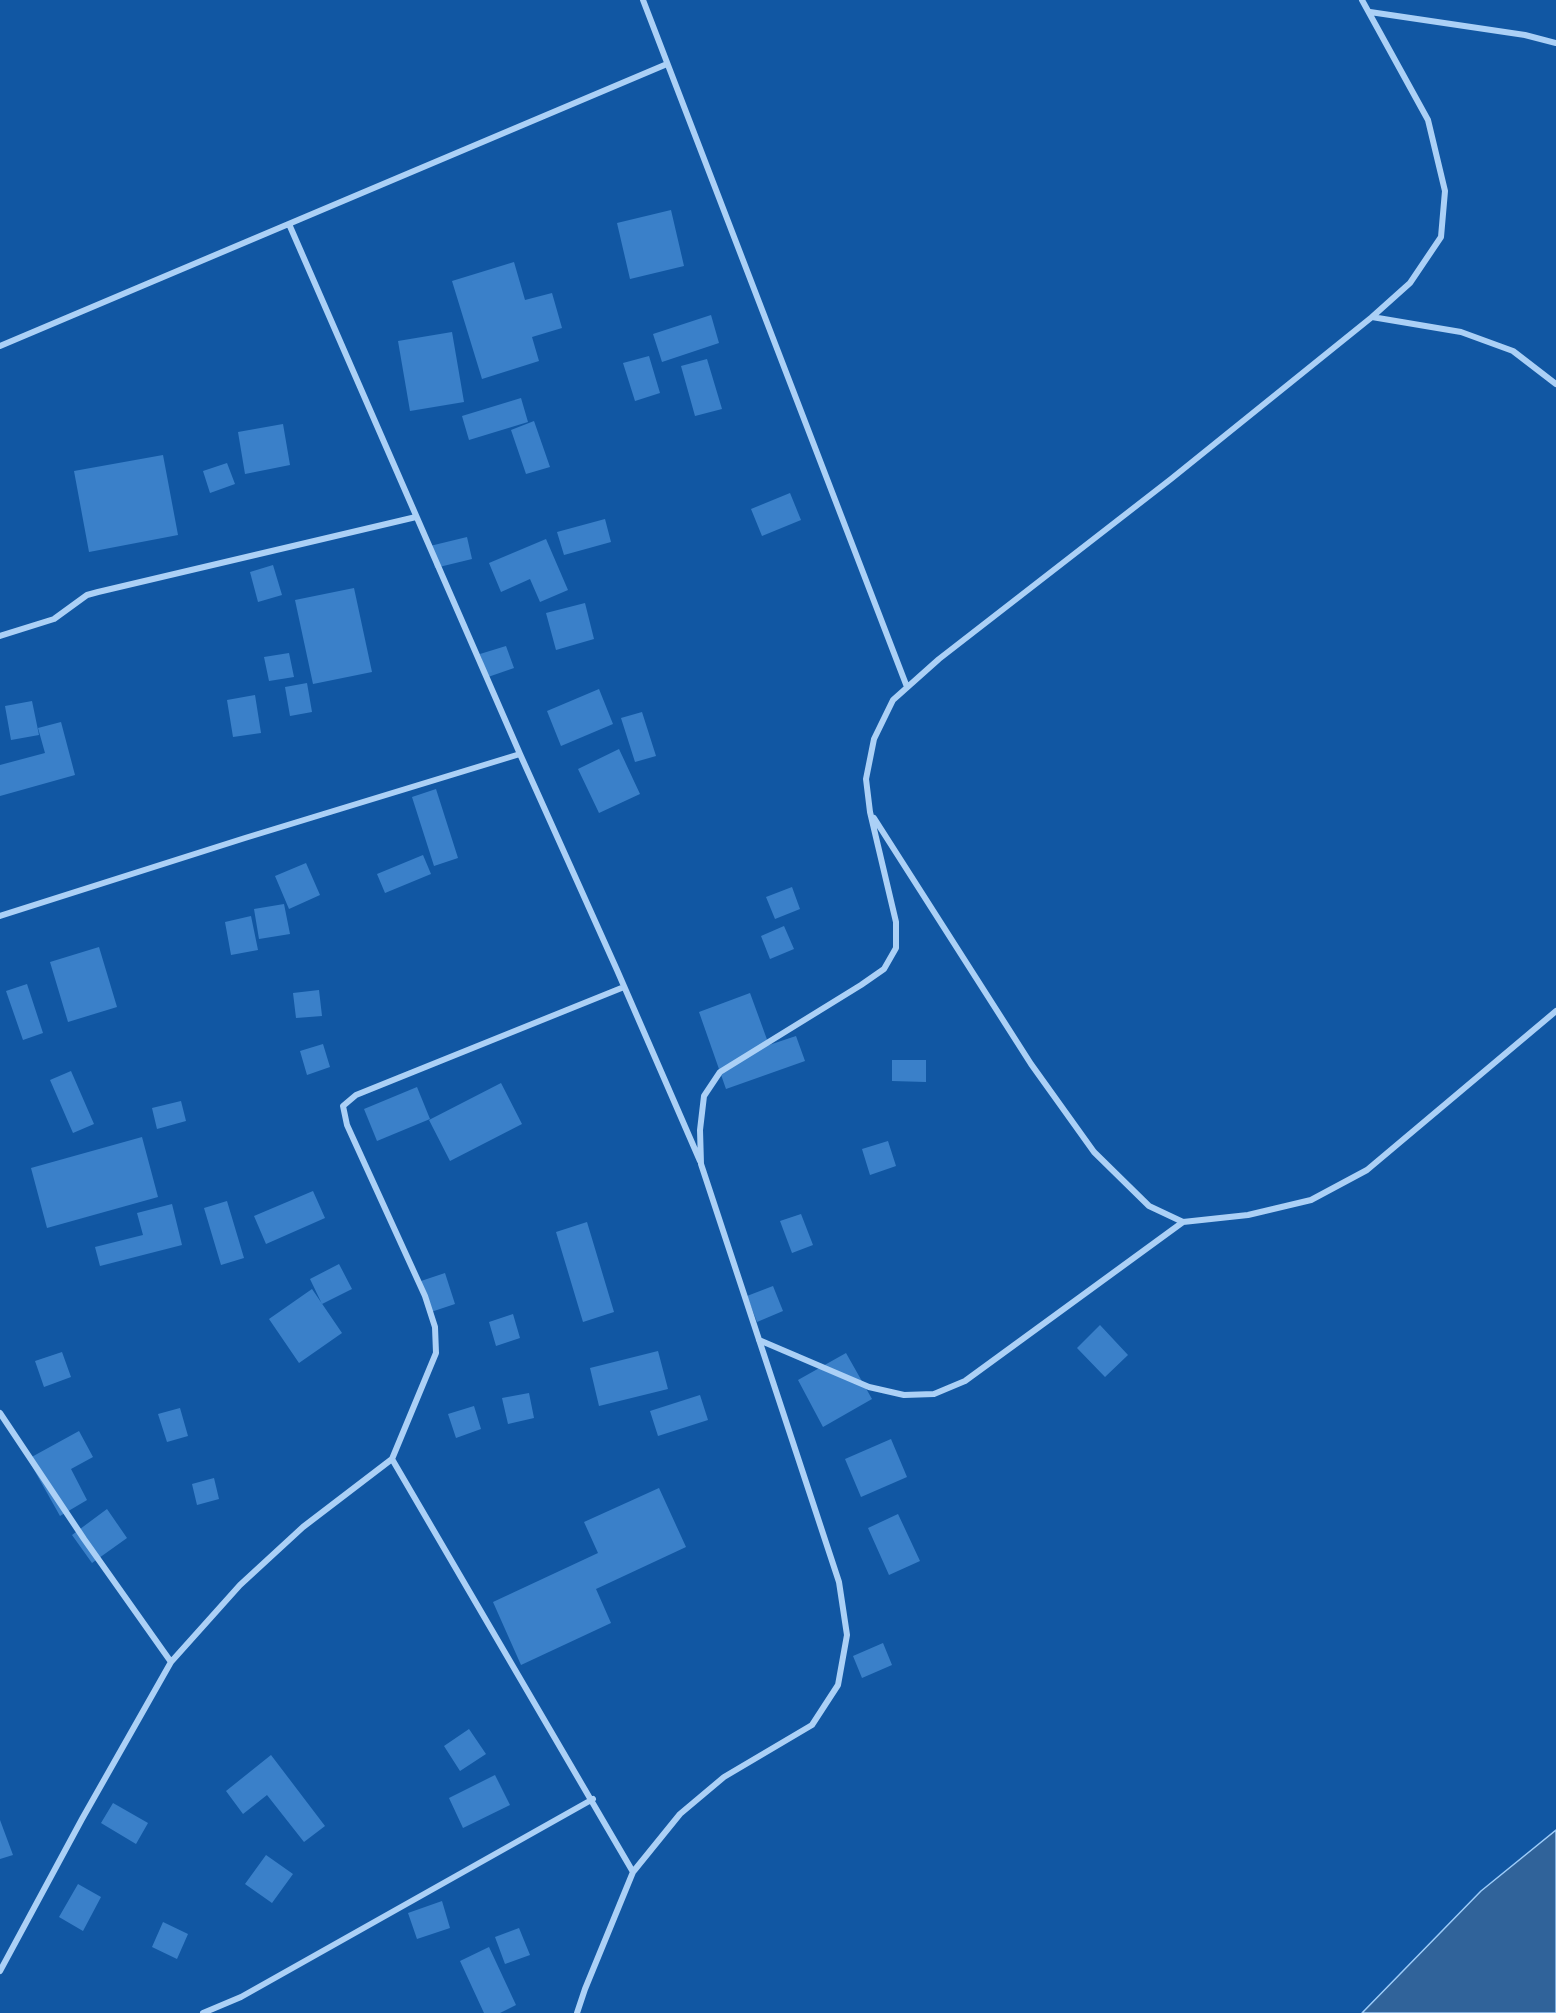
<!DOCTYPE html>
<html>
<head>
<meta charset="utf-8">
<style>
	body { margin:0 }
	canvas { display:block; background:#1157a3 }
</style>
</head>
<body>
<canvas width="1556" height="2013"></canvas>
<script>
const context = document.querySelector('canvas').getContext('2d');
context.lineJoin = 'round';
function fill(path, color) {
  context.fillStyle = color;
  context.fill(path, 'evenodd');
}
function shape(rows) {
  const path = new Path2D();
  for (const r of rows) {
    path.moveTo(r[0], r[1]);
    for (let i = 2; i < r.length; i += 2) path.lineTo(r[i], r[i + 1]);
  }
  return path;
}
function trace(path, color, width, dash) {
  context.strokeStyle = color;
  context.lineWidth = width;
  context.lineCap = dash ? 'butt' : 'round';
  context.setLineDash(dash || []);
  context.stroke(path);
}
const water = shape([
	[1556,1830,1556,2013,1362,2013,1481,1891,1556,1830]
]);
const building = shape([
	[671,210,684,266,630,279,617,223],
	[514,262,525,300,552,293,562,328,532,337,539,361,482,379,452,281],
	[711,315,719,343,662,362,653,334],
	[452,332,464,402,410,411,398,341],
	[649,356,660,393,635,401,623,363],
	[707,359,722,409,695,416,681,366],
	[521,398,528,422,469,440,462,416],
	[534,421,550,467,526,474,511,430],
	[283,424,290,465,245,474,238,432],
	[163,455,178,535,89,552,74,471],
	[227,463,235,484,210,493,203,471],
	[790,493,801,520,762,536,751,509],
	[605,519,611,542,564,555,557,532],
	[467,537,472,559,435,568,430,546],
	[546,539,568,590,540,602,530,579,501,592,489,563],
	[273,565,282,595,258,602,250,572],
	[354,588,372,672,313,684,295,600],
	[585,603,594,639,556,650,546,613],
	[506,646,514,668,488,677,480,654],
	[289,653,294,677,269,681,264,657],
	[307,683,312,712,290,716,285,687],
	[599,689,613,724,561,746,547,711],
	[255,695,261,733,233,737,227,700],
	[32,701,39,735,11,740,5,706],
	[642,712,656,756,635,762,621,718],
	[61,722,75,775,0,796,0,765,45,753,38,728],
	[619,749,640,794,599,813,578,769],
	[436,789,458,858,434,866,412,797],
	[423,855,431,874,385,893,377,874],
	[306,863,320,895,289,909,275,876],
	[792,887,800,909,775,919,766,897],
	[284,904,290,934,259,939,254,909],
	[251,916,258,950,231,955,225,922],
	[784,926,794,949,770,959,761,936],
	[99,947,117,1007,68,1022,50,962],
	[27,984,43,1033,23,1040,6,991],
	[319,990,322,1016,296,1018,293,993],
	[750,993,769,1045,796,1036,805,1061,726,1089,699,1012],
	[323,1044,330,1067,307,1075,300,1051],
	[892,1060,926,1060,926,1082,892,1081],
	[71,1071,94,1124,73,1133,50,1080],
	[501,1083,522,1124,450,1161,429,1120],
	[417,1087,430,1119,377,1141,364,1109],
	[181,1101,186,1121,157,1129,152,1108],
	[142,1137,158,1197,47,1228,31,1168],
	[888,1141,896,1166,870,1175,862,1149],
	[313,1191,325,1218,266,1244,254,1216],
	[227,1201,244,1258,221,1265,204,1208],
	[172,1204,182,1245,100,1266,95,1247,143,1235,137,1213],
	[801,1214,813,1245,792,1253,780,1221],
	[587,1222,614,1312,583,1322,556,1232],
	[339,1264,352,1289,322,1304,310,1279],
	[445,1273,455,1304,431,1312,421,1281],
	[773,1286,783,1311,757,1322,747,1296],
	[312,1289,342,1333,299,1363,269,1319],
	[513,1314,520,1338,496,1346,489,1322],
	[1100,1325,1128,1355,1105,1377,1077,1348],
	[658,1351,668,1389,599,1406,590,1368],
	[62,1352,71,1377,44,1387,35,1361],
	[846,1353,872,1399,823,1427,798,1380],
	[529,1393,534,1418,508,1424,502,1398],
	[700,1395,708,1420,658,1436,650,1411],
	[474,1406,481,1429,456,1438,448,1414],
	[180,1408,188,1436,167,1442,158,1414],
	[79,1431,93,1457,71,1469,87,1500,60,1516,28,1459],
	[891,1439,907,1477,861,1497,845,1459],
	[214,1478,219,1499,197,1505,192,1484],
	[659,1488,686,1547,596,1589,611,1623,521,1665,493,1602,598,1553,584,1522],
	[107,1509,127,1538,92,1563,72,1535],
	[898,1514,920,1561,889,1575,868,1528],
	[883,1643,892,1665,862,1678,853,1656],
	[469,1729,486,1754,460,1771,444,1746],
	[271,1755,325,1826,304,1842,267,1795,243,1814,226,1791],
	[495,1775,510,1805,463,1828,449,1798],
	[113,1803,148,1823,136,1844,101,1823],
	[0,1820,13,1855,0,1859],
	[266,1855,293,1874,272,1903,245,1884],
	[78,1884,101,1897,83,1931,59,1917],
	[442,1901,450,1928,417,1939,408,1913],
	[163,1922,188,1934,177,1959,152,1947],
	[519,1928,530,1955,505,1964,495,1937],
	[489,1947,516,2005,500,2013,484,2013,460,1961]
]);
const minor = shape([
	[643,0,907,687],
	[1370,12,1525,35,1556,43],
	[289,224,520,754,617,970,700,1161],
	[1372,317,1461,332,1513,351,1556,384],
	[0,346,667,64],
	[0,636,54,619,87,595,98,592,416,517],
	[874,818,1031,1064,1094,1152,1149,1206,1183,1222,1248,1215,1311,1200,1367,1170,1556,1011],
	[0,916,245,838,520,754],
	[759,1340,869,1387,904,1395,934,1394,965,1381,1183,1222],
	[0,1413,84,1539,171,1662],
	[392,1459,633,1872],
	[0,1971,82,1819,171,1662,240,1585,303,1527,392,1459,436,1353,435,1327,425,1296,347,1125,343,1106,356,1095,624,987],
	[203,2013,241,1997,593,1799],
	[577,2013,585,1989,633,1872,680,1814,724,1777,812,1725,838,1685,847,1635,839,1582,701,1164,700,1130,704,1096,720,1072,861,985,884,969,896,948,896,922,870,812,866,779,874,739,893,700,939,659,1171,479,1372,317,1410,283,1441,237,1445,191,1428,120,1362,0]
]);
fill(water, '#30639a');
trace(water, '#9dccf9', 1.5);
fill(building, '#3a80c9');
trace(minor, '#abd0f6', 6);
</script>
</body>
</html>
